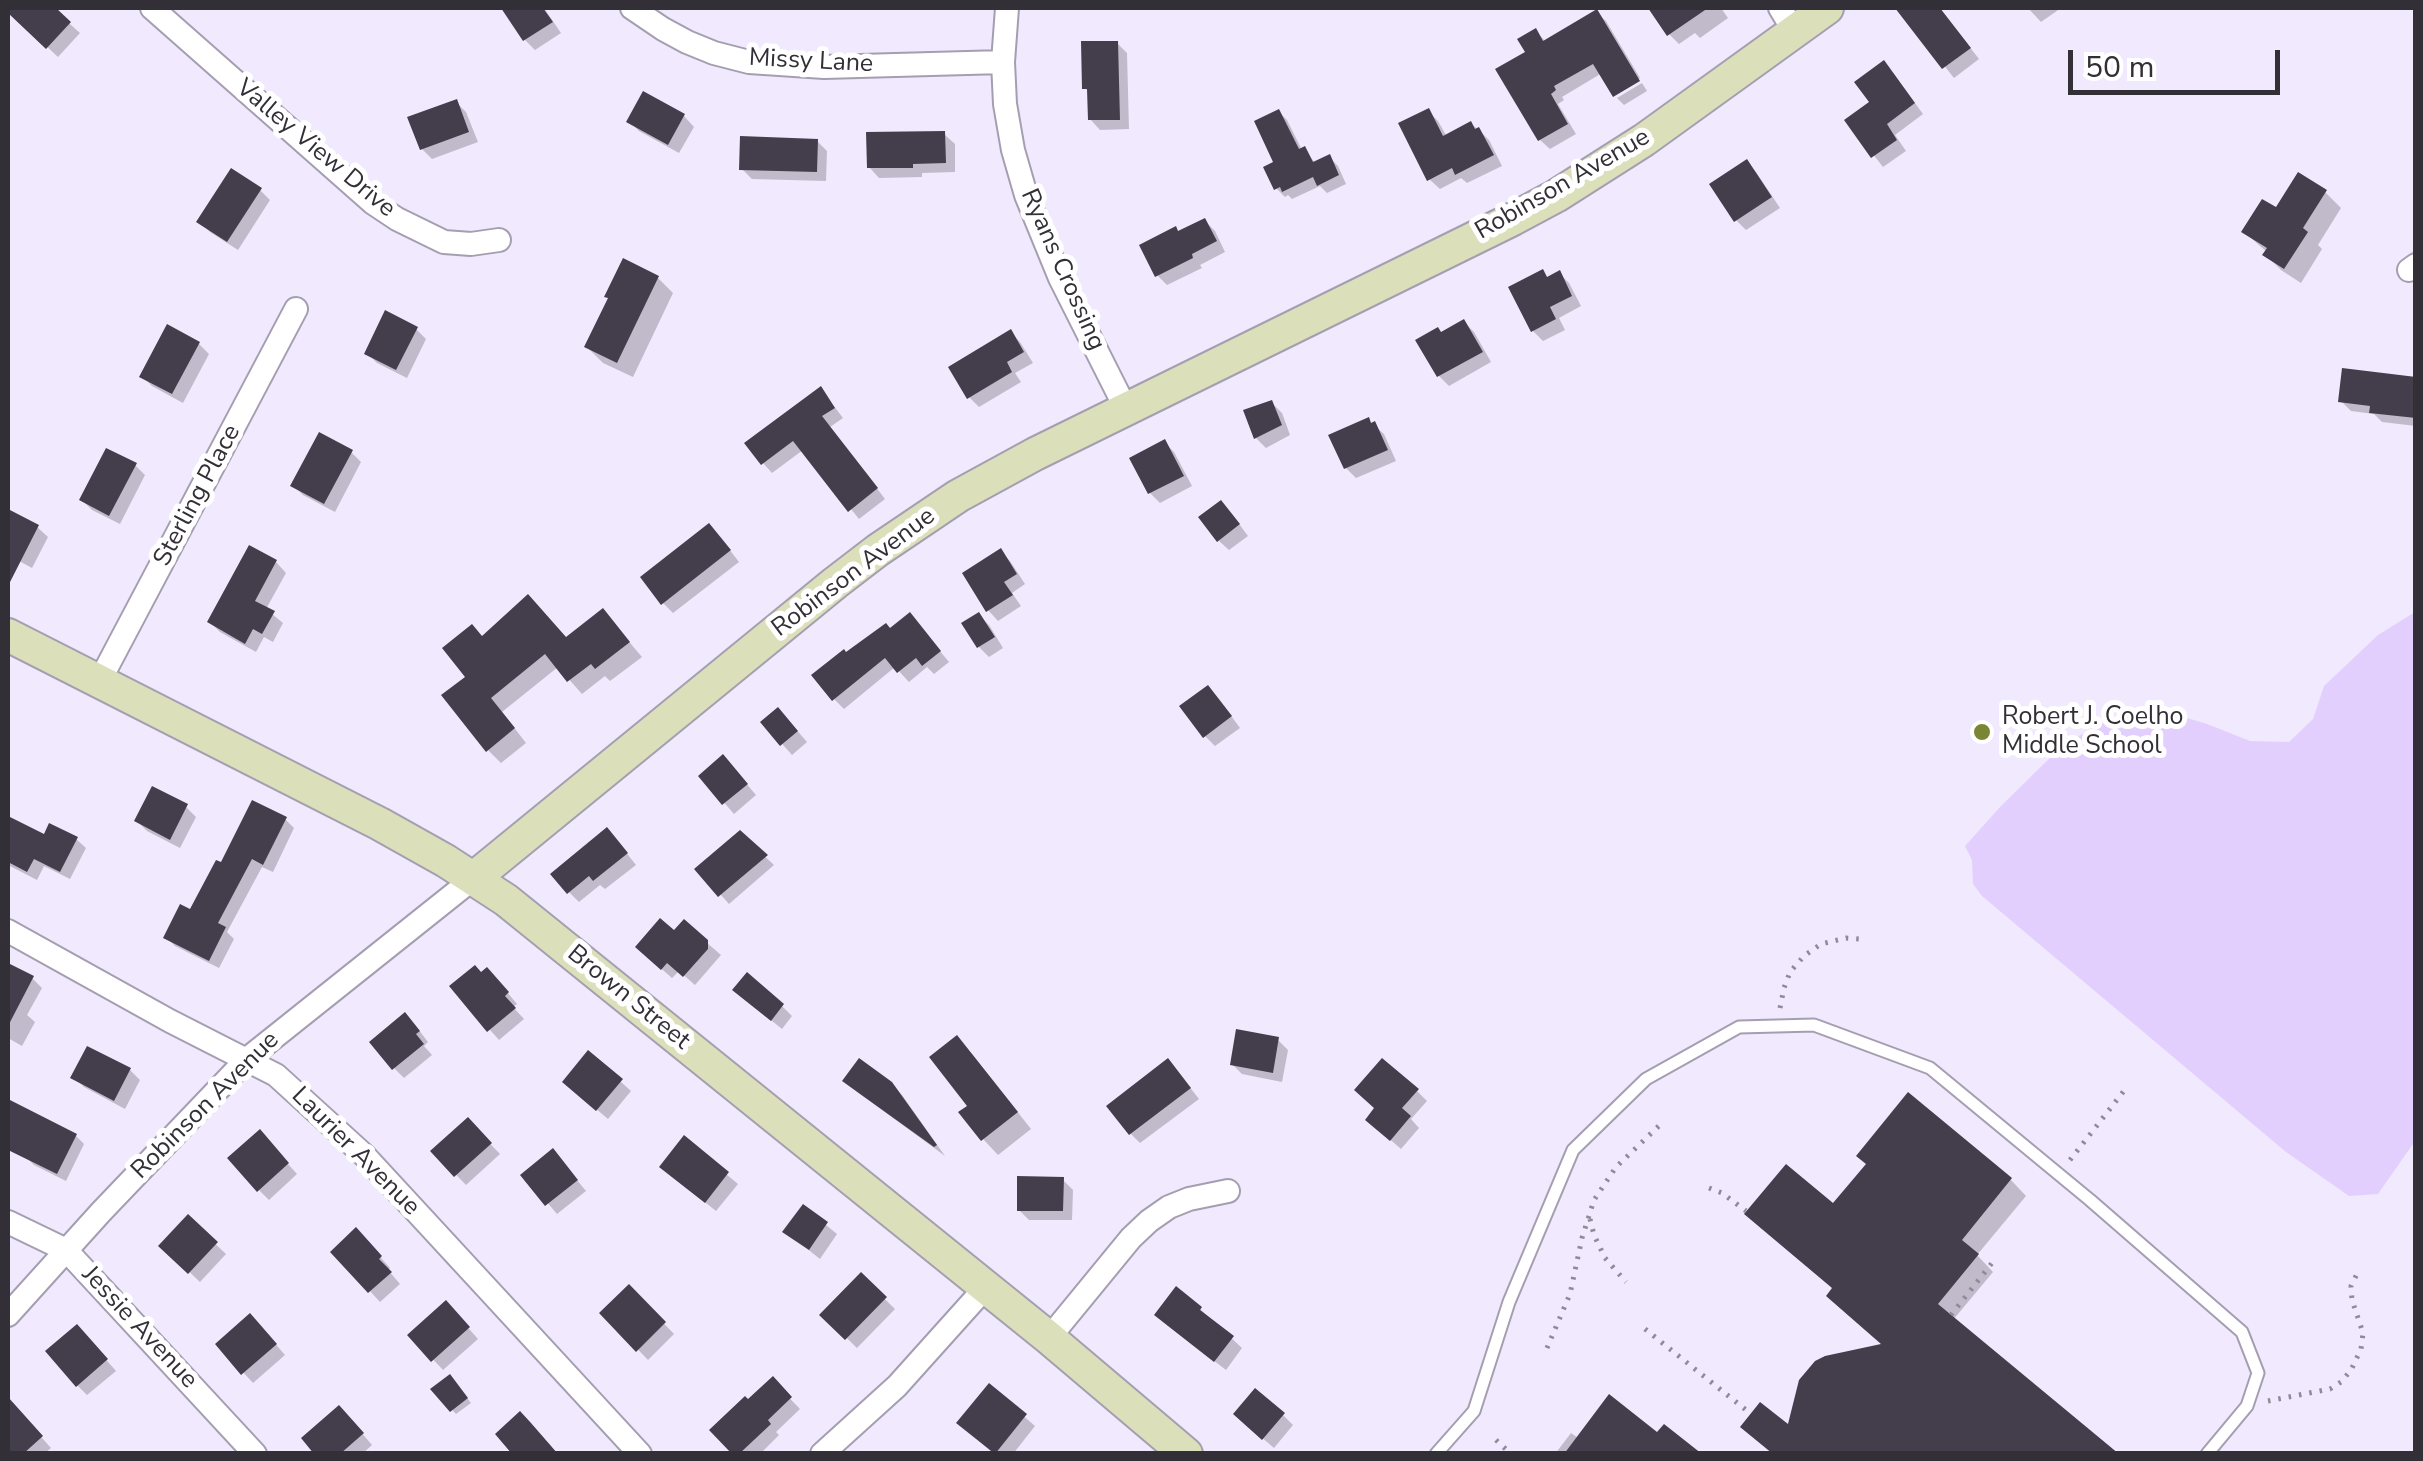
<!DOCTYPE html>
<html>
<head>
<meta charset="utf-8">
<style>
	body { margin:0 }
	#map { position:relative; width:2423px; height:1461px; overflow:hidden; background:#f1e9fd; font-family:"Nunito Sans",sans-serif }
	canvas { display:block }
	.frame { position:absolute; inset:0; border:10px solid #322f36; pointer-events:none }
	.scale { position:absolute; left:2068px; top:50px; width:212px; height:45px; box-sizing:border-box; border:5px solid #322f36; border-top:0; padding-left:12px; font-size:30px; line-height:35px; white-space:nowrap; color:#322f36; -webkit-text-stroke:8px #fff; paint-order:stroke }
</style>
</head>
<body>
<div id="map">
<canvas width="2423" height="1461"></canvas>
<div class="frame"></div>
<div class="scale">50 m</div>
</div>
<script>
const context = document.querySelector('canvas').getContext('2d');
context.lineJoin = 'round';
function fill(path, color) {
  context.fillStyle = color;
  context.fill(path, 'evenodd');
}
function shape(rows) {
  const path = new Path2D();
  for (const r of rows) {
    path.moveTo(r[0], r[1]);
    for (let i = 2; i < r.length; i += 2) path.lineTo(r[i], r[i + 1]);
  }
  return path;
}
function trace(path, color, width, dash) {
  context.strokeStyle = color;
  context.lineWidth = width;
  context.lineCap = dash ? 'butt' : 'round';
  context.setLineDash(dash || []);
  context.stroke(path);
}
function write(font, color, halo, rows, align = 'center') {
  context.font = font + ' "Nunito Sans",sans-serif';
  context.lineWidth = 10;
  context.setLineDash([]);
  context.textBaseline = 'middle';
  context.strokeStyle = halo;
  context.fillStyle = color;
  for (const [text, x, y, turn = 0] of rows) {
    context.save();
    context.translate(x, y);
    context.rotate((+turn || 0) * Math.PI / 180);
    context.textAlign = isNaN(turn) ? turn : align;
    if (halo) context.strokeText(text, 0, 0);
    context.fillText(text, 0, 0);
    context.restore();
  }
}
const green = shape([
	[2415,612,2415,1141,2378,1194,2349,1196,2286,1152,1982,896,1973,884,1972,860,1965,846,2001,806,2062,746,2096,726,2138,711,2170,713,2207,724,2250,741,2289,742,2313,719,2324,686,2378,635]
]);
const shadow = shape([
	[8,8,52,8,80,33,58,57,8,10],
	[504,8,544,8,561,33,535,50,525,40],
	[1658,8,1721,8,1728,18,1700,38,1695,33,1679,44,1669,34,1653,11],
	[1930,8,1938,8,1944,14,1979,59,1954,78,1910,23],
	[2028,8,2061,8,2041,22],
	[1596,12,1606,21,1640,78,1614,94,1602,73,1562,97,1564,100,1558,104,1576,134,1550,149,1540,140,1499,70,1528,53,1536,31,1546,42],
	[1117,43,1127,53,1129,129,1100,130,1090,119,1089,92,1085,88],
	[1893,73,1923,114,1895,135,1906,151,1883,167,1847,121,1872,103],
	[1642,83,1647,91,1624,105,1617,98],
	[456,102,466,112,478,142,432,159,422,149],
	[1428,111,1438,121,1447,137,1471,124,1479,130,1489,140,1502,166,1467,183,1461,178,1440,189,1429,179],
	[1279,112,1287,120,1302,150,1304,149,1316,164,1329,157,1338,166,1346,184,1327,193,1320,186,1292,199,1288,195,1285,197,1276,188],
	[684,116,694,127,679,153,639,131,629,121],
	[944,134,955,144,955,172,922,173,922,177,879,178,869,167],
	[817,141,827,151,826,181,752,179,742,169],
	[1746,162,1756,172,1780,208,1746,230,1736,220],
	[260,190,270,200,238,250,210,232,200,222],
	[2325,192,2341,208,2318,245,2322,249,2301,283,2281,270,2265,254,2267,252,2244,232,2276,210],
	[1205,221,1215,231,1225,252,1200,265,1202,268,1167,285,1157,275,1180,233],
	[1542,272,1549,279,1559,273,1569,283,1581,306,1559,318,1565,330,1543,341,1533,331],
	[658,278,673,293,633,377,603,363,587,347],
	[1464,322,1474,332,1491,362,1449,386,1439,376,1442,334],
	[168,328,199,344,209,354,183,403,152,386,142,376],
	[416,329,426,339,407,378,377,363,367,353],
	[1010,332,1020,342,1033,363,1015,373,1021,382,979,407,969,397],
	[2416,379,2416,426,2382,422,2374,414,2351,411,2341,401],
	[821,389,843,418,830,427,885,499,859,519,803,450,772,473,763,463],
	[1272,403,1282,413,1290,435,1266,448,1256,438],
	[1368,420,1384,434,1396,461,1356,478,1346,468],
	[1164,442,1174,452,1192,486,1160,503,1150,493],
	[351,452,361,462,335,512,303,495,293,485],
	[135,465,145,475,120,524,92,510,82,500],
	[8,511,37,527,48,537,32,568,8,555],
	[1231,513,1248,536,1229,550,1219,541],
	[719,536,739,562,673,613,663,603],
	[1000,551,1010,561,1025,584,1012,593,1021,606,998,621,988,610],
	[276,562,286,573,266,609,283,623,273,642,264,637,256,652,220,632,210,622],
	[603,611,642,657,610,681,605,676,582,694,558,667,502,712,526,743,501,763,488,750,468,677,567,640],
	[979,615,989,625,1003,648,989,657,979,647],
	[919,626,949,662,934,674,927,667,909,682,895,667,844,709,834,699,846,655,890,631],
	[1218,698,1240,728,1215,746,1205,736],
	[788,720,807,742,792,755,763,722],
	[733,768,756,795,734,814,701,776],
	[186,807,196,817,180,848,147,831,137,821],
	[8,819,45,838,76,839,86,848,70,879,44,866,37,880,8,865],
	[285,819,294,828,273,872,262,867,227,932,234,939,219,968,175,946,166,937,191,913,222,865],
	[740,833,774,865,729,904,698,869],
	[617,841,636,865,605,889,600,885,579,902,569,892],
	[684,923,721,955,695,985,679,971,672,978,648,957],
	[8,966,32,978,42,988,27,1015,35,1022,22,1046,8,1038],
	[482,975,497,980,517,1004,513,1007,524,1019,499,1040,452,987],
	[746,1000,782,1006,792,1016,782,1029],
	[415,1025,428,1042,424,1046,432,1055,404,1078,394,1068],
	[1278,1040,1288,1050,1282,1082,1242,1074,1232,1064],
	[589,1053,631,1091,608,1119,575,1091],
	[972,1054,1031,1129,998,1155,983,1139,970,1106],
	[130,1070,140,1080,125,1109,84,1087,74,1077],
	[1178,1072,1199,1099,1140,1143,1130,1133],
	[891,1084,902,1095,945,1156,856,1091],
	[1417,1091,1427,1101,1411,1119,1419,1128,1401,1149,1378,1129],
	[1909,1096,2011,1180,2026,1196,1977,1255,1993,1272,1953,1320,1773,1454,1743,1427,1790,1429,1885,1346,1835,1289,1833,1207,1868,1165],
	[8,1102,76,1136,84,1144,66,1181,34,1165,25,1156,34,1139,8,1124],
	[467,1120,500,1154,466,1185,433,1151],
	[684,1139,738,1184,716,1211,672,1176],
	[269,1143,297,1174,269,1200,259,1190],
	[562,1162,586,1191,557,1214,524,1175],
	[1063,1180,1073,1190,1072,1220,1029,1220,1019,1210],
	[804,1207,837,1234,820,1259,786,1232],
	[188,1218,226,1254,200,1282,162,1246],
	[366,1241,390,1268,388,1270,400,1284,380,1302,334,1252],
	[861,1276,895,1309,857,1348,823,1315],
	[629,1287,674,1334,648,1360,603,1313],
	[1200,1309,1242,1348,1226,1370,1167,1325],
	[455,1313,478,1339,443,1370,410,1335],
	[260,1326,285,1355,253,1383,218,1345],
	[86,1337,116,1371,87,1395,77,1385],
	[772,1380,800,1409,776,1432,779,1435,760,1454,735,1454],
	[454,1381,471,1403,456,1414,433,1389],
	[990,1387,1035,1426,1013,1454,994,1454,970,1433],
	[8,1400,51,1448,44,1454,12,1454,8,1449],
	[1283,1415,1293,1425,1274,1448,1246,1424],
	[349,1418,372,1445,362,1454,317,1454],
	[1571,1433,1578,1438,1658,1436,1698,1454,1555,1454]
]);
const building = shape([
	[8,8,56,8,71,22,46,49,8,13],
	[501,8,543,8,553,22,523,41],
	[1648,8,1708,8,1667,36],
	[1895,8,1940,8,1971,48,1942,69],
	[1597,9,1640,81,1613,97,1593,64,1554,86,1556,90,1551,94,1568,124,1538,141,1495,69,1525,52,1517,39,1536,28,1543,41],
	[1081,41,1118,41,1120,120,1088,120,1087,89,1082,89],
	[1884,60,1915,103,1887,124,1897,140,1871,158,1844,120,1869,102,1854,82],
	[643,91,685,114,668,145,626,122],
	[457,99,469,132,420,150,407,117],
	[1429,108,1443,136,1471,121,1475,129,1479,127,1494,155,1455,175,1452,168,1427,181,1398,123],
	[1279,109,1299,149,1305,146,1313,162,1330,154,1339,175,1317,186,1313,177,1282,192,1280,187,1274,190,1263,167,1273,162,1254,121],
	[945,131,946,163,913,164,913,168,867,168,866,132],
	[740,136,818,139,817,172,739,170],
	[1747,159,1772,197,1734,222,1709,184],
	[231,168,262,188,227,242,196,222],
	[2298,172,2327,190,2303,228,2308,232,2284,269,2262,255,2267,248,2241,232,2262,199,2276,207],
	[1205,218,1217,241,1192,254,1193,258,1155,277,1139,245,1176,226,1178,231],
	[623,258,659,276,617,363,584,347,608,298,604,297],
	[1543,269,1547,277,1560,270,1572,296,1550,307,1556,319,1531,332,1508,287],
	[385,310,418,327,396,370,364,354],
	[1464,319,1483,352,1437,377,1415,340,1438,327,1441,332],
	[167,324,200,342,172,394,139,377],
	[1011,329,1024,352,1007,362,1012,372,967,399,948,367],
	[2342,368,2416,377,2416,418,2369,413,2370,406,2338,402],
	[821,386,835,408,822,416,878,488,848,512,793,441,761,465,744,443],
	[1272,400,1282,425,1254,439,1243,410],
	[1369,417,1371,423,1375,421,1388,450,1344,469,1328,435],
	[319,432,353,450,324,504,290,486],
	[1165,439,1184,476,1148,494,1129,458],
	[106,448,137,463,109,516,79,500],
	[1221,500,1240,524,1217,542,1198,517],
	[8,509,39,525,8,586],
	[709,523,731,550,661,605,640,577],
	[249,545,277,560,255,601,275,611,262,634,253,629,245,644,207,622],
	[1001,548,1017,574,1004,582,1013,595,986,612,962,573],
	[528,594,566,637,603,608,630,642,595,669,591,664,567,682,545,654,491,698,515,728,486,752,441,695,465,677,442,648,472,624,482,636],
	[910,612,941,651,922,666,916,658,897,673,885,658,832,701,811,675,844,649,846,652,886,623,890,628],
	[979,612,995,637,977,648,961,623],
	[1208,685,1232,716,1203,738,1179,706],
	[778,707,798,731,780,746,760,722],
	[723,754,748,784,722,805,698,776],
	[152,786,188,804,170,840,134,821],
	[252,800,287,817,263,865,252,859,218,923,226,927,209,961,163,938,180,904,190,909,216,860,221,862],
	[8,816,44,834,49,823,78,837,60,872,34,859,27,872,8,862],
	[607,827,628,853,593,881,589,876,567,894,550,874],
	[740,830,768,855,718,897,694,869],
	[660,918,674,930,684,919,708,940,708,949,683,977,667,963,661,970,635,947],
	[8,963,34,976,8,1026],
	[475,965,481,972,487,967,509,992,505,996,516,1008,487,1032,449,986],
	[747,972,784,1004,771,1021,732,990],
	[405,1012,420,1031,416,1034,424,1044,392,1070,369,1042],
	[1236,1029,1279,1037,1273,1073,1230,1065],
	[957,1035,1018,1112,981,1141,958,1112,967,1106,929,1057],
	[87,1046,131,1068,114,1101,70,1078],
	[588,1050,623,1079,596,1111,562,1082],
	[859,1058,892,1082,937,1145,934,1147,842,1081],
	[1168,1058,1191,1088,1129,1135,1106,1106],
	[1382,1058,1419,1089,1402,1108,1411,1116,1390,1141,1365,1120,1374,1108,1354,1090],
	[1908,1092,2012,1178,1962,1240,1979,1254,1938,1304,2119,1454,1773,1454,1740,1427,1760,1402,1788,1424,1799,1380,1815,1361,1825,1356,1881,1344,1826,1296,1832,1288,1744,1214,1786,1164,1833,1203,1866,1164,1856,1156],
	[8,1099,77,1134,57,1174,8,1150],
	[468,1117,492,1143,454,1177,430,1151],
	[260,1129,289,1163,257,1192,227,1158],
	[684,1135,729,1172,705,1203,659,1167],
	[553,1148,578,1180,545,1206,520,1175],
	[1017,1176,1064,1177,1063,1211,1017,1211],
	[803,1204,828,1222,809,1250,782,1232],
	[188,1214,218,1242,188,1274,158,1246],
	[356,1227,382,1256,379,1259,392,1272,368,1293,330,1252],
	[861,1272,887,1297,845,1340,819,1315],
	[629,1284,666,1322,636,1352,599,1313],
	[1176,1286,1202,1307,1200,1310,1234,1336,1214,1362,1154,1315],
	[446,1300,470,1327,431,1362,407,1335],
	[250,1313,277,1344,241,1375,215,1344],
	[77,1324,108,1359,76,1387,45,1351],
	[450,1374,468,1398,450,1412,430,1389],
	[773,1376,792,1397,768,1420,771,1424,739,1454,732,1454,709,1430,745,1396,748,1399],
	[989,1383,1027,1414,995,1454,956,1423],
	[1255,1388,1285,1413,1262,1440,1233,1414],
	[1609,1394,1657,1432,1664,1424,1702,1454,1564,1454],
	[8,1397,43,1436,23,1454,8,1454],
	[339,1405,364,1433,340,1454,314,1454,301,1438],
	[520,1411,531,1423,558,1454,512,1454,495,1434]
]);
const path = shape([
	[1780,1008,1784,988,1790,972,1804,956,1821,944,1846,938,1860,939],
	[2070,1160,2127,1087],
	[1709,1188,1722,1193,1746,1211],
	[1590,1219,1594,1235,1605,1258,1626,1282],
	[1951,1315,1992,1263],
	[1645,1329,1751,1414],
	[1547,1348,1570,1294,1582,1238,1594,1200,1616,1167,1664,1121],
	[2268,1401,2330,1389,2341,1382,2351,1370,2361,1349,2363,1333,2352,1300,2351,1286,2358,1272],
	[1496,1440,1511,1454]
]);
const lane = shape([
	[1436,1454,1474,1411,1509,1302,1573,1150,1646,1079,1739,1027,1814,1025,1930,1068,2090,1200,2242,1332,2258,1373,2247,1406,2207,1454]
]);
const street = shape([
	[152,8,373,203,397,219,444,242,471,244,499,240],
	[632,8,663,29,687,42,714,53,749,62,824,67,1003,62],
	[1007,8,1003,62,1005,104,1013,150,1026,195,1060,278,1126,409],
	[1780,8,1794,31],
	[2409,270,2416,265],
	[99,682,296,309],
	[8,931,170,1021,276,1075,364,1155,640,1454],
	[8,1222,66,1250,255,1454],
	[8,1315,101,1212,247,1059,474,878],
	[1049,1338,1131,1238,1149,1221,1169,1207,1189,1199,1228,1191],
	[822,1454,897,1386,985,1288]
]);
const secondary = shape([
	[8,635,380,824,446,861,506,900,1049,1338,1186,1454],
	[474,878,835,583,878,550,958,496,1035,454,1513,219,1556,196,1644,140,1827,8]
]);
const markers = [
	[1982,732,10,"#7b8634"]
];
const streetNames = [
	["Missy Lane",811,62,3],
	["Valley View Drive",315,149,40],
	["Robinson Avenue",1563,185,-30],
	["Ryans Crossing",1062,270,66],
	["Sterling Place",198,496,-62],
	["Robinson Avenue",854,573,-37],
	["Brown Street",628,998,39],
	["Robinson Avenue",206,1106,-45],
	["Laurier Avenue",355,1152,45],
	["Jessie Avenue",139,1328,47]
];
const poiNames = [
	["Robert J. Coelho",2002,718],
	["Middle School",2002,747]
];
fill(green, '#e3cffe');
fill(shadow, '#0003');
fill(building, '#433d4c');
trace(lane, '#a59eb0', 15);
trace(street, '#a59eb0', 26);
trace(secondary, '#a59eb0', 36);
trace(path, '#908a98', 5, [2.5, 8]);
trace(lane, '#fff', 11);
trace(street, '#fff', 22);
trace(secondary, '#dbe0ba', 32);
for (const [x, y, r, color] of markers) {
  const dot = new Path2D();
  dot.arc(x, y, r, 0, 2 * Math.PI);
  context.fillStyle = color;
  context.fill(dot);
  trace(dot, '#fff', 4);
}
write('25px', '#322f36', '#fff', streetNames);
write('25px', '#322f36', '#fff', poiNames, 'left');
</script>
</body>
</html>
